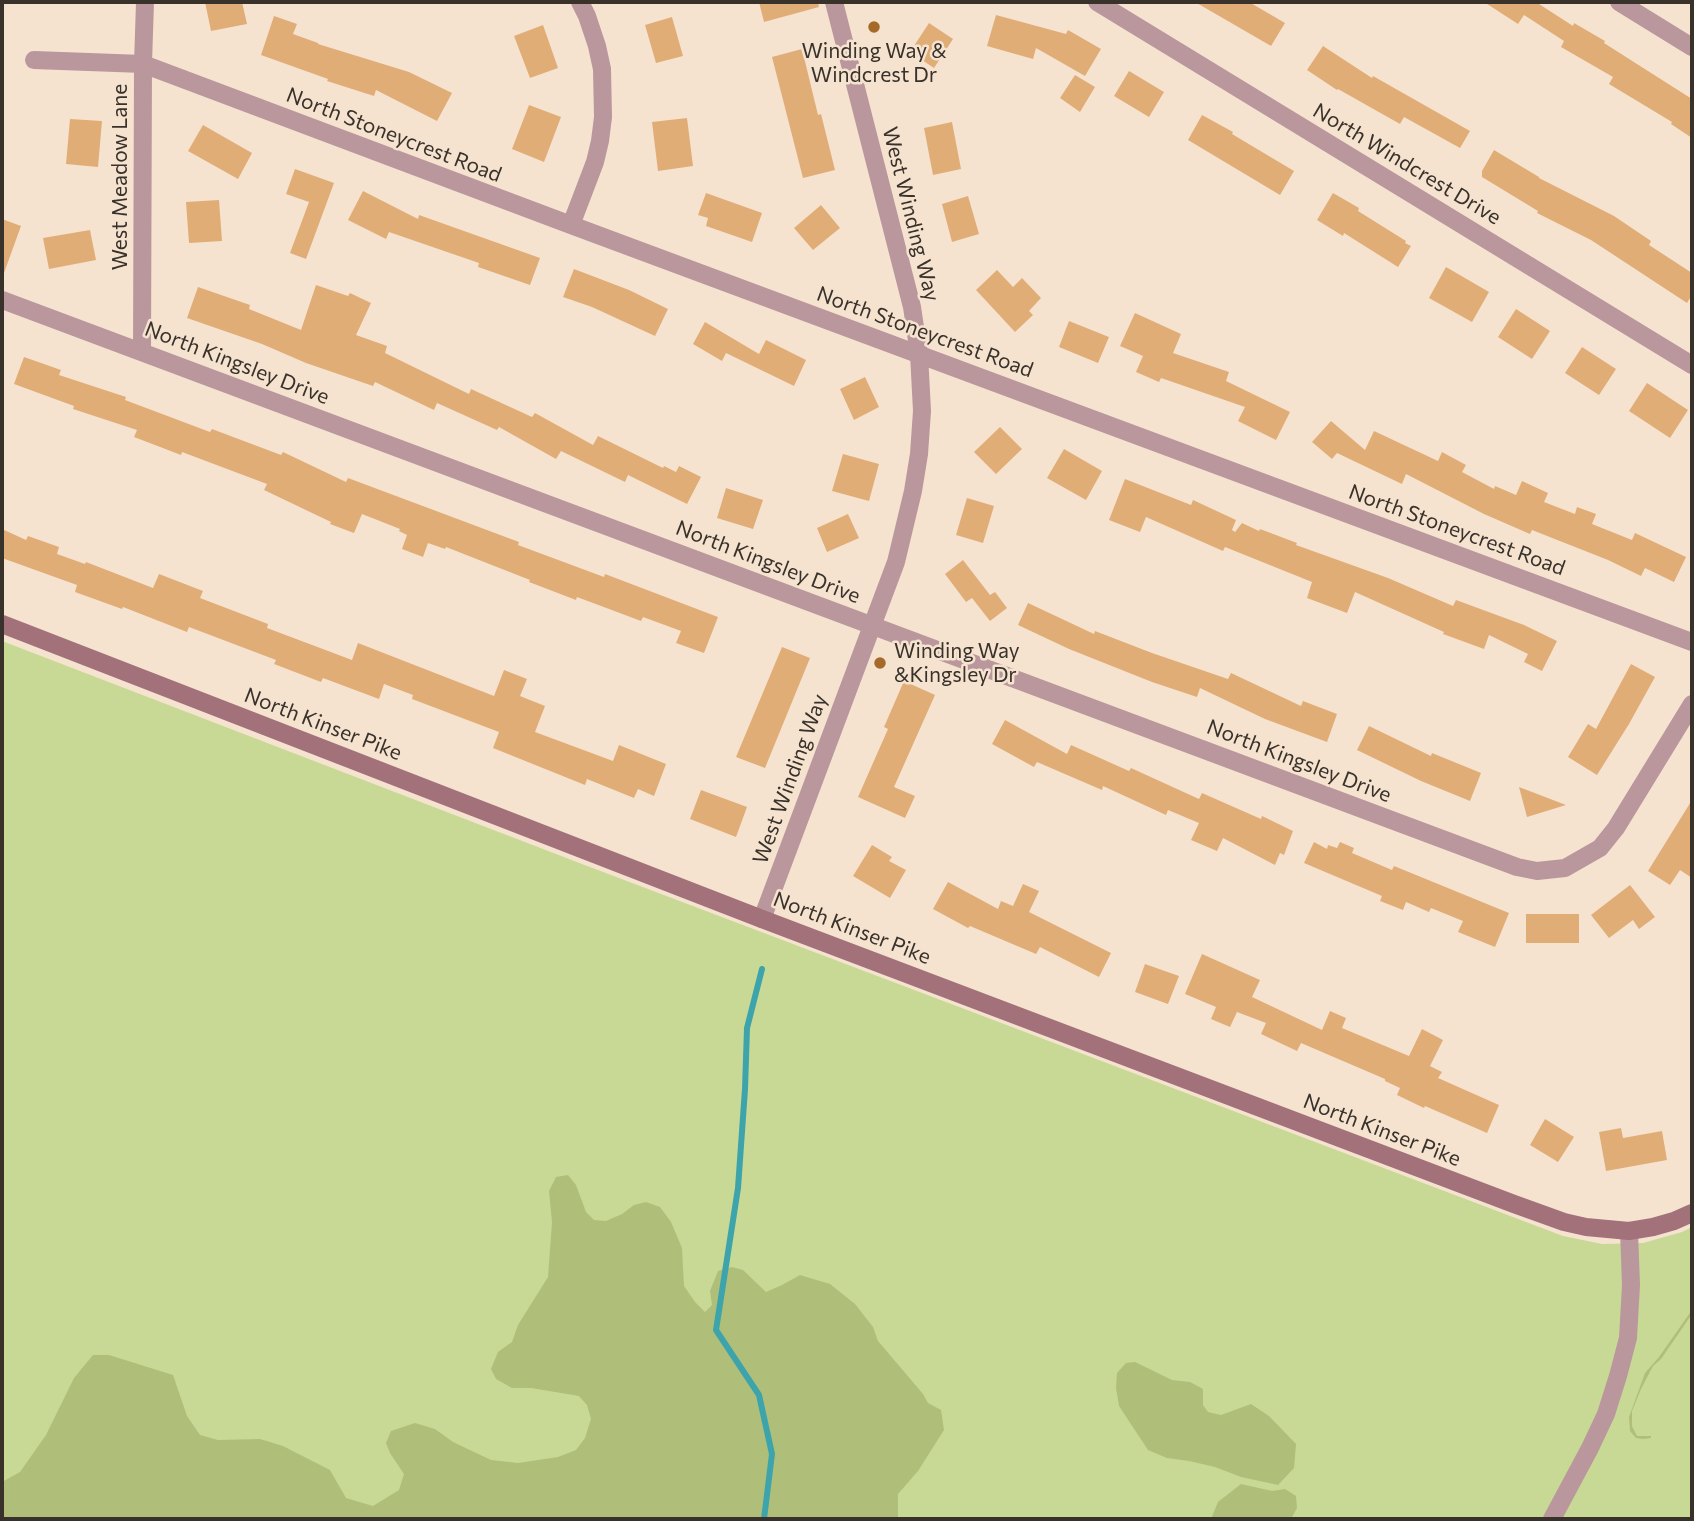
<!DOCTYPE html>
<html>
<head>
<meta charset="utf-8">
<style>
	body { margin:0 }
	#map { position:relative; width:1694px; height:1521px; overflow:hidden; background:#f5e3d0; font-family:Commissioner,sans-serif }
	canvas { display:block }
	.frame { position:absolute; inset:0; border:4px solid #39322b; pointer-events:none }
</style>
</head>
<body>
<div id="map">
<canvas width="1694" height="1521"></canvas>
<div class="frame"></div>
</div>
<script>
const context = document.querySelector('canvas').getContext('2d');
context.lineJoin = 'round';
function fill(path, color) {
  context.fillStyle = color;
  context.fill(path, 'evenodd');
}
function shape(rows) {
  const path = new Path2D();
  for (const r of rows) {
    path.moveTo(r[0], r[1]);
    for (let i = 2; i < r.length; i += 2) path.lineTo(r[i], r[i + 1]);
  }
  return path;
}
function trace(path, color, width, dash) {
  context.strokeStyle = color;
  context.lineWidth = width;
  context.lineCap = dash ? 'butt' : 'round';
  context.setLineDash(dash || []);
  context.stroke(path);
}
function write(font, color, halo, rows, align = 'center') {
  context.font = font + ' Commissioner,sans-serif';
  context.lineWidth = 5;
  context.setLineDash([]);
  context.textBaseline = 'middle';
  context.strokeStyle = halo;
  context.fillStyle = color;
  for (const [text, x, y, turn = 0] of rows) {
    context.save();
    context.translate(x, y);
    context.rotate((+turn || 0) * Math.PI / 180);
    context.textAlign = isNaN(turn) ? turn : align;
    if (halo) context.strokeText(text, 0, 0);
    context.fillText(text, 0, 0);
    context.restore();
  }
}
const green = shape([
	[2,641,582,864,1563,1236,1602,1244,1643,1243,1682,1232,1692,1227,1692,1519,2,1519]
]);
const forest = shape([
	[568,1175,576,1185,586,1212,594,1220,606,1221,622,1214,634,1205,646,1202,660,1207,671,1222,682,1248,684,1286,695,1302,705,1312,712,1305,710,1291,718,1271,732,1267,743,1270,766,1292,782,1285,800,1275,830,1284,855,1304,873,1327,878,1341,923,1394,928,1403,941,1410,944,1430,918,1471,898,1494,898,1519,2,1519,2,1482,20,1472,46,1435,74,1378,93,1355,109,1355,173,1375,187,1416,200,1435,218,1440,260,1439,283,1446,330,1470,346,1498,373,1506,399,1490,404,1474,390,1453,386,1443,391,1431,415,1423,435,1429,453,1442,491,1460,518,1463,558,1457,576,1450,585,1438,591,1419,587,1405,579,1396,531,1388,512,1388,496,1379,491,1369,498,1352,512,1342,518,1325,548,1277,552,1222,549,1191,556,1177],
	[1692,1310,1692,1314,1661,1359,1653,1366,1641,1389,1632,1411,1632,1426,1637,1436,1651,1436,1651,1438,1643,1439,1636,1438,1630,1431,1629,1417,1645,1373,1659,1357],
	[1135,1362,1172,1380,1190,1382,1203,1389,1203,1405,1208,1412,1221,1415,1251,1404,1269,1416,1296,1444,1294,1468,1278,1485,1241,1477,1215,1467,1189,1461,1167,1458,1148,1450,1119,1406,1116,1388,1117,1373,1126,1363],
	[1241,1484,1272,1491,1285,1489,1296,1496,1297,1508,1291,1519,1211,1519,1218,1502]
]);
const stream = shape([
	[762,969,747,1028,745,1089,738,1188,716,1330,759,1395,772,1454,764,1519]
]);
const building = shape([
	[205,2,242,2,247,24,211,31],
	[759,2,818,2,819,7,764,22],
	[1195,2,1249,2,1285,23,1271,46],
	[1484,2,1536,2,1573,26,1574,23,1605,41,1604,43,1692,99,1692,138,1671,124,1672,122,1609,84,1613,77,1561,47,1564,41,1524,15,1518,24],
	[996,15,1066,34,1068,30,1101,49,1085,76,1036,48,1033,59,987,46],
	[274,16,297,24,293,34,318,43,318,44,409,72,452,93,437,121,376,90,374,96,327,81,328,79,261,55],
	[672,17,683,56,656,63,645,25],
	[929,23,953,39,934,68,910,52],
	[543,25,558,68,530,78,514,36],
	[1323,46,1372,78,1373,76,1470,131,1460,148,1404,117,1400,124,1338,89,1337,90,1307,70],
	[802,49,818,115,821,114,835,170,803,178,772,57],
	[1129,71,1164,92,1149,117,1114,96],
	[1075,75,1095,87,1080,112,1060,98],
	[529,105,561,117,544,162,512,149],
	[1202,115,1233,132,1232,134,1294,171,1280,195,1188,140],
	[687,118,693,166,658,171,652,122],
	[70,119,102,121,98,167,66,164],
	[952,122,961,169,933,175,924,128],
	[203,125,252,153,238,179,188,151],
	[1494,150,1539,177,1539,178,1614,216,1651,241,1649,245,1692,273,1692,295,1687,303,1591,240,1537,213,1538,211,1482,177,1482,171],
	[295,169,334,183,306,259,290,253,309,202,286,194],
	[363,191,418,219,419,215,540,258,530,285,478,267,479,263,389,232,386,239,348,220],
	[706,193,762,213,752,242,706,226,708,218,698,215],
	[1333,193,1359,208,1358,211,1406,241,1405,243,1411,246,1398,267,1344,233,1343,236,1317,220],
	[968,196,979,234,952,242,942,204],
	[219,200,222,241,189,243,186,202],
	[821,205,840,228,813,250,794,228],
	[2,219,21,226,4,273,2,273],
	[90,230,96,260,49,269,43,238],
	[1446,267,1489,292,1472,322,1429,298],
	[574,269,629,290,668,309,655,336,592,307,563,297],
	[997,270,1013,287,1022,278,1041,298,1029,311,1033,315,1015,332,976,290],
	[316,285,348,296,350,293,371,303,356,335,387,346,385,353,469,394,471,389,532,417,535,413,593,445,598,436,663,468,664,466,676,472,679,466,701,477,687,504,628,475,625,482,561,451,556,459,499,427,497,430,437,403,434,410,375,382,373,386,306,363,262,344,187,318,198,287,250,305,249,309,301,330],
	[1516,309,1550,331,1532,359,1498,337],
	[1135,313,1181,334,1173,353,1229,372,1226,381,1290,412,1276,440,1238,421,1245,407,1161,378,1159,382,1136,372,1143,356,1120,346],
	[1069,321,1109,337,1098,363,1059,347],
	[705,322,759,354,766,340,806,360,794,386,726,353,722,361,693,344],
	[1582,347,1616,369,1599,395,1565,373],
	[24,357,61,370,59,375,126,397,125,400,210,432,212,429,281,455,283,452,346,482,348,478,519,542,518,545,604,577,605,574,718,617,704,653,676,643,681,631,643,617,641,621,577,597,576,600,529,582,530,580,446,547,445,549,428,543,423,557,402,549,407,535,399,531,400,529,362,514,354,533,330,524,331,522,264,490,267,484,182,452,181,455,134,437,137,430,73,409,74,406,14,384],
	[865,377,879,407,854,420,840,389],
	[1647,383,1688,410,1670,438,1629,411],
	[1331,421,1365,450,1374,431,1438,461,1442,452,1466,465,1462,472,1494,489,1495,486,1516,495,1522,481,1548,493,1544,502,1575,514,1577,507,1596,514,1592,524,1632,540,1635,533,1686,557,1674,582,1645,568,1641,576,1608,560,1532,530,1530,534,1484,514,1406,474,1402,484,1337,453,1332,459,1312,442],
	[1000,427,1022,449,996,474,974,452],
	[1064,449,1102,471,1086,500,1047,478],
	[843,454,879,464,869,501,832,491],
	[1125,479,1191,505,1193,500,1236,520,1232,530,1235,532,1242,523,1259,531,1260,529,1297,543,1296,545,1388,578,1453,606,1456,600,1524,625,1557,641,1542,671,1524,662,1528,654,1489,635,1484,649,1443,634,1444,632,1355,592,1347,613,1307,598,1312,582,1225,547,1223,551,1146,517,1140,532,1109,520],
	[726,488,763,500,753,529,717,518],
	[967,498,994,506,983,543,956,535],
	[848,514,859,538,827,552,817,528],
	[2,529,26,540,28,536,59,547,57,554,85,564,86,562,153,588,159,574,203,591,200,598,268,624,267,628,352,660,358,643,494,696,504,670,527,679,520,696,545,706,535,732,613,761,619,745,666,764,654,796,638,789,634,798,587,779,585,785,493,748,499,732,412,699,413,695,384,684,379,699,323,678,321,682,274,664,276,660,189,627,187,632,123,607,122,609,75,592,77,585,2,558],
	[963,560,990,595,995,592,1007,608,990,621,972,598,966,602,945,574],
	[1028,603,1094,634,1095,631,1152,653,1228,679,1231,673,1301,706,1303,701,1337,714,1327,742,1265,719,1200,688,1197,697,1152,682,1069,649,1018,625],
	[782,647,810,658,765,768,736,757],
	[1631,664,1655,677,1629,724,1597,775,1568,757,1588,724,1596,729],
	[904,681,935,695,894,787,915,796,905,818,858,797,888,729,884,727],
	[1005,720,1067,754,1071,745,1129,771,1131,768,1199,799,1202,793,1261,819,1262,816,1293,831,1284,855,1280,853,1275,865,1223,838,1217,851,1191,840,1199,823,1168,810,1166,815,1103,786,1102,790,1037,762,1034,767,992,744],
	[1369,726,1431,756,1432,753,1481,773,1470,801,1421,781,1357,750],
	[1519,787,1566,805,1527,817],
	[701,790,747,807,736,837,690,819],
	[1692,800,1692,878,1680,870,1670,885,1648,871],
	[1314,842,1327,849,1328,845,1337,848,1340,842,1354,848,1352,853,1392,870,1394,866,1509,913,1495,947,1458,932,1463,921,1431,908,1429,912,1406,902,1403,910,1380,901,1382,896,1304,863],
	[872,845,892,857,889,861,906,870,890,898,853,876],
	[948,882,998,909,1001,901,1013,906,1023,884,1039,891,1029,912,1111,953,1099,977,1040,947,1036,954,970,926,968,928,933,909],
	[1630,885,1655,917,1639,929,1633,920,1609,938,1591,915],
	[1526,914,1579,914,1579,943,1526,943],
	[1202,954,1260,980,1252,997,1322,1030,1330,1011,1346,1018,1342,1028,1409,1056,1422,1029,1443,1040,1430,1066,1442,1072,1438,1078,1499,1105,1487,1133,1425,1106,1424,1108,1397,1095,1400,1088,1385,1081,1385,1079,1301,1043,1297,1051,1261,1034,1266,1023,1237,1012,1230,1027,1211,1019,1216,1007,1185,994],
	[1145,964,1179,976,1168,1004,1135,992],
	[1545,1119,1574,1137,1558,1162,1530,1145],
	[1621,1128,1623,1138,1662,1131,1667,1160,1606,1171,1599,1132]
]);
const street = shape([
	[1097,2,1692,365],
	[1619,2,1692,47],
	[34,60,143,64,571,225,1692,642],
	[571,225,595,162,600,141,603,117,602,69,597,46,587,16,580,2],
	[2,300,1517,867,1537,871,1565,868,1600,848,1616,828,1692,704],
	[142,352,143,64,145,2],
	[762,919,896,562,913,491,919,454,922,411,919,354,912,307,834,2],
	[1552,1519,1590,1448,1606,1414,1618,1376,1628,1338,1631,1285,1629,1231]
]);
const secondary = shape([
	[2,624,762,919,1514,1204,1564,1222,1586,1227,1629,1231,1653,1227,1674,1221,1692,1213]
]);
const markers = [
	[874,27,7,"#a56a2a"],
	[880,663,7,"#a56a2a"]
];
const poiNames = [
	["Winding Way &",874,51],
	["Windcrest Dr",874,75],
	["Winding Way",894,651,"left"],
	["&Kingsley Dr",894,675,"left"]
];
const streetNames = [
	["North Stoneycrest Road",394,135,21],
	["North Windcrest Drive",1407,164,31],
	["West Meadow Lane",120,177,-90],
	["West Winding Way",911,214,76],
	["North Stoneycrest Road",925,332,20],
	["North Kingsley Drive",237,363,21],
	["North Stoneycrest Road",1457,530,20],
	["North Kingsley Drive",768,562,21],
	["North Kinser Pike",323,724,21],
	["North Kingsley Drive",1299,761,21],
	["West Winding Way",790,779,-70],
	["North Kinser Pike",852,928,21],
	["North Kinser Pike",1382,1130,21]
];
fill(green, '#c8d995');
fill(forest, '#afbf7a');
trace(stream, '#3da4ab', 6);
fill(building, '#e1ad77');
trace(street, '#ba979d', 18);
trace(secondary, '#a2717a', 18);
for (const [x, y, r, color] of markers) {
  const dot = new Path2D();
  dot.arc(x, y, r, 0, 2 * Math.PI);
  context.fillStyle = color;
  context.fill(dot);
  trace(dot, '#f5e3d0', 2.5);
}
write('21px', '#39322b', '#f5e3d0', poiNames);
write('21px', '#39322b', '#f5e3d0', streetNames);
</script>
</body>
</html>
